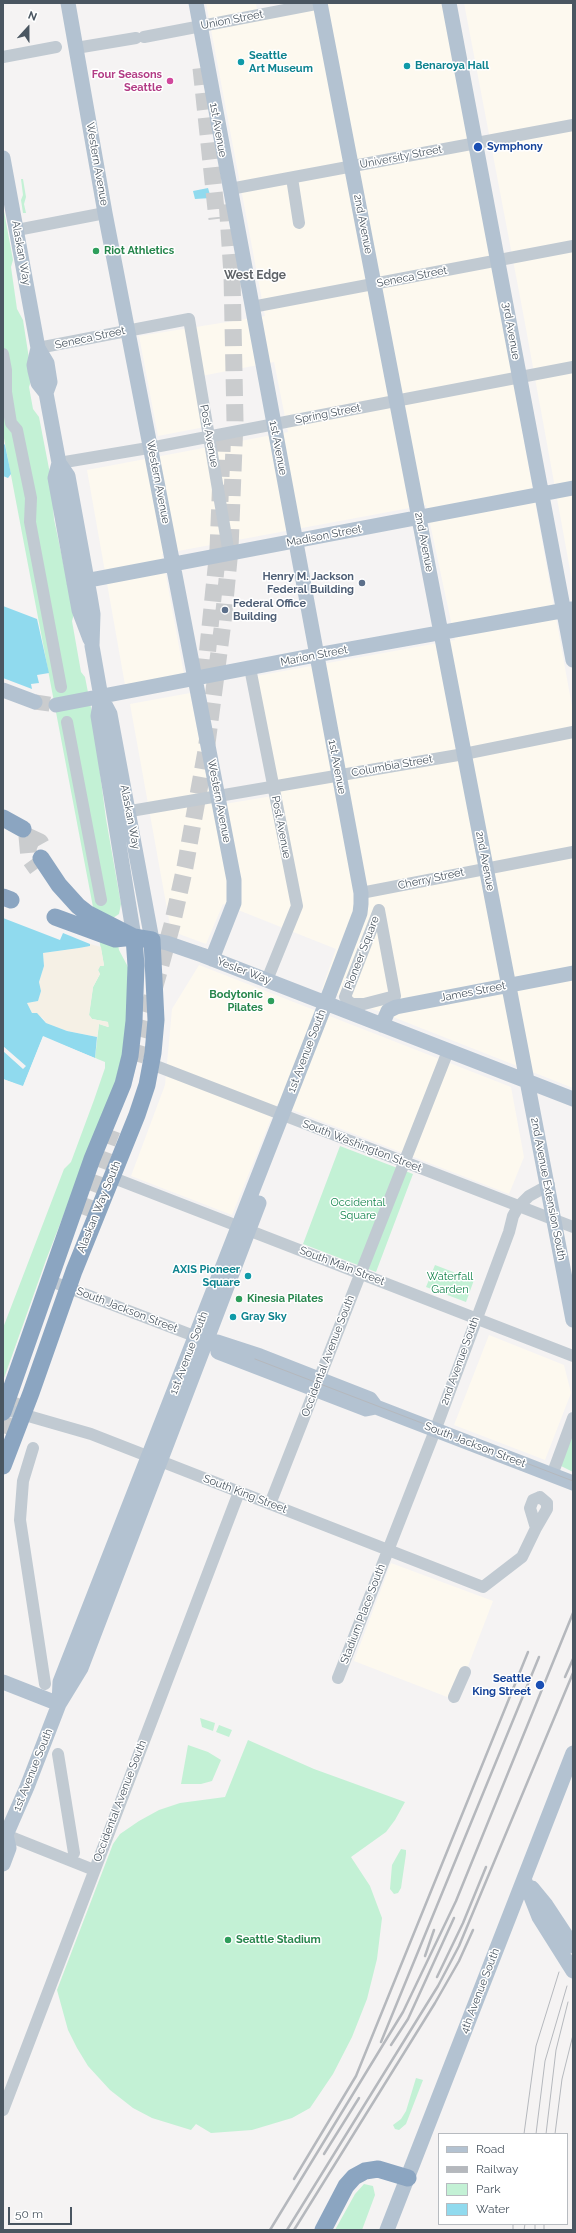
<!DOCTYPE html>
<html>
<head>
<meta charset="utf-8">
<style>
	body { margin:0 }
	#map { position:relative; width:576px; height:2233px; overflow:hidden; background:#f5f3f3; font-family:Raleway,sans-serif }
	canvas { display:block }
	.frame { position:absolute; inset:0; border:4px solid #4a5661; pointer-events:none }
	.legend { position:absolute; left:438px; top:2133px; width:130px; height:92px; box-sizing:border-box; background:#fff; border:1px solid #b7bbc0; margin:0; padding:5px 7px; list-style:none; font-size:12px; color:#4a5661 }
	.legend li { display:flex; align-items:center; gap:8px; height:20px }
	.legend b { width:20px; border:1px solid #b7bbc0 }
	.north { position:absolute; left:8px; top:8px; width:40px; height:40px; -webkit-text-stroke:3px #fff; paint-order:stroke; rotate:21deg; font-size:11px; font-weight:700; line-height:16px; text-align:center; color:#4a5661 }
	.north::after { content:''; display:block; margin:auto; width:14px; height:18px; background:#4a5661; clip-path:polygon(50% 0,100% 100%,50% 72%,0 100%) }
	.scale { position:absolute; left:8px; top:2207px; width:64px; height:18px; box-sizing:border-box; border:2px solid #4a5661; border-top:0; padding-left:5px; font-size:12px; line-height:14px; white-space:nowrap; color:#4a5661; -webkit-text-stroke:3px #fff; paint-order:stroke }
</style>
</head>
<body>
<div id="map">
<canvas width="576" height="2233"></canvas>
<div class="frame"></div>
<ul class="legend">
<li><b style="height:5px;background:#b3c2d1"></b>Road</li>
<li><b style="height:5px;background:#b5b8bd"></b>Railway</li>
<li><b style="height:11px;background:#c3f1d5"></b>Park</li>
<li><b style="height:11px;background:#90daee"></b>Water</li>
</ul>
<div class="north">N</div>
<div class="scale">50 m</div>
</div>
<script>
const context = document.querySelector('canvas').getContext('2d');
context.lineJoin = 'round';
function fill(path, color) {
  context.fillStyle = color;
  context.fill(path, 'evenodd');
}
function shape(rows) {
  const path = new Path2D();
  for (const r of rows) {
    path.moveTo(r[0], r[1]);
    for (let i = 2; i < r.length; i += 2) path.lineTo(r[i], r[i + 1]);
  }
  return path;
}
function trace(path, color, width, dash) {
  context.strokeStyle = color;
  context.lineWidth = width;
  context.lineCap = dash ? 'butt' : 'round';
  context.setLineDash(dash || []);
  context.stroke(path);
}
function write(font, color, halo, rows, align = 'center') {
  context.font = font + ' Raleway,sans-serif';
  context.lineWidth = 3;
  context.setLineDash([]);
  context.textBaseline = 'middle';
  context.strokeStyle = halo;
  context.fillStyle = color;
  for (const [text, x, y, turn = 0] of rows) {
    context.save();
    context.translate(x, y);
    context.rotate((+turn || 0) * Math.PI / 180);
    context.textAlign = isNaN(turn) ? turn : align;
    if (halo) context.strokeText(text, 0, 0);
    context.fillText(text, 0, 0);
    context.restore();
  }
}
const commercial = shape([
	[206,3,256,3,257,10,293,3,445,3,573,712,573,1088,322,989,336,949,223,904,206,944,171,931,130,704,190,693,212,806,279,795,256,676,455,640,426,505,162,554,184,674,125,685,87,470,288,432,274,362,196,377,205,427,158,436,139,336,265,316],
	[464,3,573,3,573,586,524,318],
	[199,965,511,1087,524,1157,509,1194,277,1104,232,1215,131,1176,165,1085,172,1009],
	[489,1335,564,1365,571,1393,545,1460,454,1425],
	[391,1563,493,1601,455,1700,354,1661]
]);
const green = shape([
	[21,179,23,179,26,197,24,204,26,213,23,213,21,200,23,195],
	[3,206,13,260,11,267,17,309,23,320,32,378,29,387,33,409,39,417,51,479,54,519,74,614,72,621,81,672,85,677,93,718,106,819,121,904,119,914,113,918,119,950,128,967,126,1040,115,1083,46,1260,3,1381,3,1328,64,1169,71,1162,94,1100,105,1068,105,1062,95,1058,99,1024,108,1027,108,1022,92,1019,89,1015,93,987,100,974,98,970,100,966,104,965,3,433],
	[340,1146,413,1174,376,1272,303,1244],
	[435,1265,474,1280,466,1302,426,1287],
	[573,1432,573,1472,561,1466],
	[200,1718,215,1723,213,1731,202,1727],
	[219,1725,232,1730,229,1737,216,1732],
	[248,1740,314,1769,405,1802,395,1820,386,1832,351,1857,370,1886,382,1918,377,1959,367,1999,352,2037,333,2074,310,2108,292,2118,252,2130,211,2133,196,2124,191,2130,152,2118,133,2108,110,2090,88,2066,77,2048,68,2030,57,1990,113,1844,120,1834,139,1821,159,1810,180,1803,225,1797],
	[188,1745,208,1752,221,1760,212,1781,201,1784,181,1784],
	[401,1849,406,1850,406,1854,401,1888,398,1893,394,1894,390,1889,392,1865],
	[416,2078,423,2080,406,2124,399,2130,395,2129,393,2125,401,2119,406,2111],
	[364,2184,373,2186,375,2195,362,2230,335,2230,355,2194]
]);
const sand = shape([
	[90,944,101,947,104,966,100,966,98,970,100,974,93,987,89,1015,92,1019,108,1022,109,1027,99,1024,97,1037,67,1031,46,1023,43,1018,32,1013,27,1003,38,1001,41,991,39,982,44,966,43,953,79,948,90,946]
]);
const water = shape([
	[208,188,211,198,195,199,193,191],
	[3,443,5,445,11,474,8,478,3,476],
	[3,606,37,619,49,673,37,675,39,683,31,684,32,689,3,678],
	[3,918,60,940,63,933,90,944,90,946,79,948,43,953,44,966,39,982,41,991,38,1001,27,1003,32,1013,37,1013,46,1023,67,1031,97,1037,95,1058,43,1037,23,1087,3,1079]
]);
const pier = shape([
	[43,1036,97,1059,94,1060,44,1039,25,1088,3,1081,3,1079,23,1086],
	[3,1046,26,1066,23,1069,3,1051]
]);
const majorTunnel = shape([
	[35,702,56,705]
]);
const highwayTunnel = shape([
	[201,68,217,219],
	[205,676,218,549,223,427],
	[27,836,29,858,37,869],
	[27,836,40,842,45,851],
	[134,1061,172,925,185,867,206,751,223,622,230,549,235,421,232,275,227,200],
	[81,1214,112,1130],
	[3,1433,16,1397]
]);
const minor = shape([
	[144,37,321,3],
	[76,48,136,38],
	[3,57,56,47],
	[292,178,299,223],
	[230,189,573,125],
	[17,230,105,213],
	[252,307,573,246],
	[38,348,189,319,229,554],
	[3,354,6,370,6,392,11,423,17,430,31,498,30,522,61,687],
	[59,463,160,446,573,367],
	[250,668,297,906,269,975,269,981],
	[67,722,101,900],
	[119,813,464,754,573,732],
	[361,893,573,852],
	[379,910,395,996,364,1004,353,1004,349,1002,345,997,379,910],
	[151,1064,573,1227],
	[111,1177,573,1356],
	[48,1280,202,1339],
	[4,1409,91,1434,483,1587,522,1557,536,1528],
	[33,1448,23,1481,20,1520,45,1684],
	[552,1475,573,1418],
	[540,1497,547,1503,547,1509,536,1528,530,1508,533,1500,540,1497],
	[270,1504,448,1051],
	[338,1678,436,1428,509,1232,513,1216,518,1207,529,1196,549,1185],
	[454,1697,465,1672],
	[58,1754,74,1853],
	[6,1835,94,1870],
	[3,2110,239,1492]
]);
const major = shape([
	[68,3,105,213,234,880,234,903,212,959],
	[320,3,573,1320],
	[449,3,573,660],
	[3,158,38,348,47,363,50,382,46,393],
	[38,348,34,365,35,371,38,383,46,393,59,463,68,476,90,596,93,614,92,646,101,697,98,716,134,937],
	[59,463,55,478,79,610,90,639],
	[74,583,573,488],
	[3,690,35,702],
	[101,697,110,714,152,940,167,943,202,955,573,1099],
	[56,705,316,655,572,609],
	[382,1025,388,1011,396,1007,573,973],
	[206,1341,217,1342,260,1356,370,1399,376,1407,573,1483],
	[218,1352,366,1409,376,1407],
	[3,1682,59,1704],
	[59,1704,60,1682,322,1013,360,913,361,904,361,893,196,3],
	[3,1838,6,1835,27,1787,59,1704,81,1668,259,1203],
	[3,1864,9,1848,6,1835],
	[524,1879,539,1917,573,1971],
	[532,1888,546,1905,573,1946],
	[387,2230,573,1753]
]);
const highway = shape([
	[3,818,23,829],
	[41,858,59,885,78,906,87,913,134,937],
	[3,897,11,900],
	[3,1412,92,1159,123,1084,130,1056,134,1021,136,966,134,937],
	[3,1466,31,1393,74,1271,137,1115,147,1085,153,1053,156,1020,152,940,134,937,115,939,55,917],
	[323,2230,346,2186,354,2177,365,2171,378,2169,408,2178]
]);
const tram = shape([
	[255,1359,573,1481],
	[524,2134,536,2046,559,1972],
	[536,2134,545,2061,567,1986],
	[546,2134,556,2050,568,2002],
	[555,2134,562,2079,573,2035],
	[513,2230,513,2224],
	[524,2230,525,2224],
	[535,2230,535,2224],
	[544,2230,544,2224]
]);
const rail = shape([
	[565,1677,573,1659],
	[425,1956,434,1930],
	[437,1977,463,1923,486,1867],
	[381,2042,539,1657],
	[391,2045,408,2019,454,1918],
	[324,2154,359,2098],
	[294,2179,356,2076,528,1652],
	[270,2230,403,2012,456,1901,573,1613],
	[287,2230,438,1986,459,1946,573,1673],
	[294,2230,435,2003,459,1961,473,1930]
]);
const markers = [
	[241,62,4,"#0f9aa8"],
	[407,66,4,"#0f9aa8"],
	[170,81,4,"#d1479c"],
	[478,147,5,"#1a4fb4"],
	[96,251,4,"#2e9e5b"],
	[362,583,4,"#5c6f8a"],
	[225,610,4,"#5c6f8a"],
	[271,1001,4,"#2e9e5b"],
	[248,1276,4,"#0f9aa8"],
	[239,1299,4,"#2e9e5b"],
	[233,1317,4,"#0f9aa8"],
	[540,1685,5,"#1a4fb4"],
	[228,1940,4,"#2e9e5b"]
];
const streetNames = [
	["Union Street",232,20,-11],
	["1st Avenue",218,130,80],
	["University Street",401,157,-11],
	["Western Avenue",97,164,80],
	["2nd Avenue",363,224,79],
	["Alaskan Way",21,253,80],
	["Seneca Street",412,277,-11],
	["3rd Avenue",511,331,80],
	["Seneca Street",90,338,-12],
	["Spring Street",328,414,-11],
	["Post Avenue",209,436,80],
	["1st Avenue",278,448,79],
	["Western Avenue",158,482,79],
	["Madison Street",324,536,-11],
	["2nd Avenue",424,542,79],
	["Marion Street",314,656,-11],
	["Columbia Street",392,766,-10],
	["1st Avenue",337,767,79],
	["Western Avenue",219,801,79],
	["Alaskan Way",130,817,79],
	["Post Avenue",281,827,79],
	["2nd Avenue",485,861,79],
	["Cherry Street",431,879,-12],
	["Pioneer Square",362,953,-69],
	["Yesler Way",244,971,21],
	["James Street",473,992,-11],
	["1st Avenue South",307,1051,-69],
	["South Washington Street",362,1146,21],
	["2nd Avenue Extension South",548,1189,79],
	["Alaskan Way South",99,1207,-68],
	["South Main Street",342,1266,21],
	["South Jackson Street",127,1310,21],
	["1st Avenue South",189,1353,-69],
	["Occidental Avenue South",328,1356,-69],
	["2nd Avenue South",460,1361,-70],
	["South Jackson Street",475,1445,21],
	["South King Street",245,1494,21],
	["Stadium Place South",363,1614,-69],
	["1st Avenue South",33,1770,-68],
	["Occidental Avenue South",120,1801,-69],
	["4th Avenue South",480,1991,-69]
];
const cultureNames = [
	["Seattle",249,56],
	["Art Museum",249,69],
	["Benaroya Hall",415,66],
	["AXIS Pioneer",240,1270,"right"],
	["Square",240,1283,"right"],
	["Gray Sky",241,1317]
];
const hotelNames = [
	["Four Seasons",162,75],
	["Seattle",162,88]
];
const transitNames = [
	["Symphony",487,147],
	["Seattle",531,1679,"right"],
	["King Street",531,1692,"right"]
];
const leisureNames = [
	["Riot Athletics",104,251],
	["Bodytonic",263,995,"right"],
	["Pilates",263,1008,"right"],
	["Kinesia Pilates",247,1299],
	["Seattle Stadium",236,1940]
];
const serviceNames = [
	["Henry M. Jackson",354,577],
	["Federal Building",354,590],
	["Federal Office",233,604,"left"],
	["Building",233,617,"left"]
];
const parkNames = [
	["Occidental",358,1203],
	["Square",358,1216],
	["Waterfall",450,1277],
	["Garden",450,1290]
];
const neighbourhoodNames = [
	["West Edge",255,275]
];
fill(commercial, '#fdf9ef');
fill(green, '#c3f1d5');
fill(sand, '#f5f0e5');
fill(water, '#90daee');
fill(pier, '#f5f3f3');
trace(majorTunnel, '#caccce', 15, [15, 8]);
trace(highwayTunnel, '#caccce', 17, [17, 8]);
trace(minor, '#c1cad2', 12);
trace(major, '#b3c2d1', 15);
trace(highway, '#8ba5c1', 17);
trace(tram, '#b5b8bd', 1);
trace(rail, '#b5b8bd', 2.5);
for (const [x, y, r, color] of markers) {
  const dot = new Path2D();
  dot.arc(x, y, r, 0, 2 * Math.PI);
  context.fillStyle = color;
  context.fill(dot);
  trace(dot, '#fff', 1.5);
}
write('11px', '#4a5661', '#fff', streetNames);
write('bold 11px', '#0d838f', '#fff', cultureNames, 'left');
write('bold 11px', '#b23c85', '#fff', hotelNames, 'right');
write('bold 11px', '#164399', '#fff', transitNames, 'left');
write('bold 11px', '#27864d', '#fff', leisureNames, 'left');
write('bold 11px', '#4e5e75', '#fff', serviceNames, 'right');
write('11px', '#17864f', '#fff', parkNames);
write('bold 12px', '#5f6368', '#fff', neighbourhoodNames);
</script>
</body>
</html>
